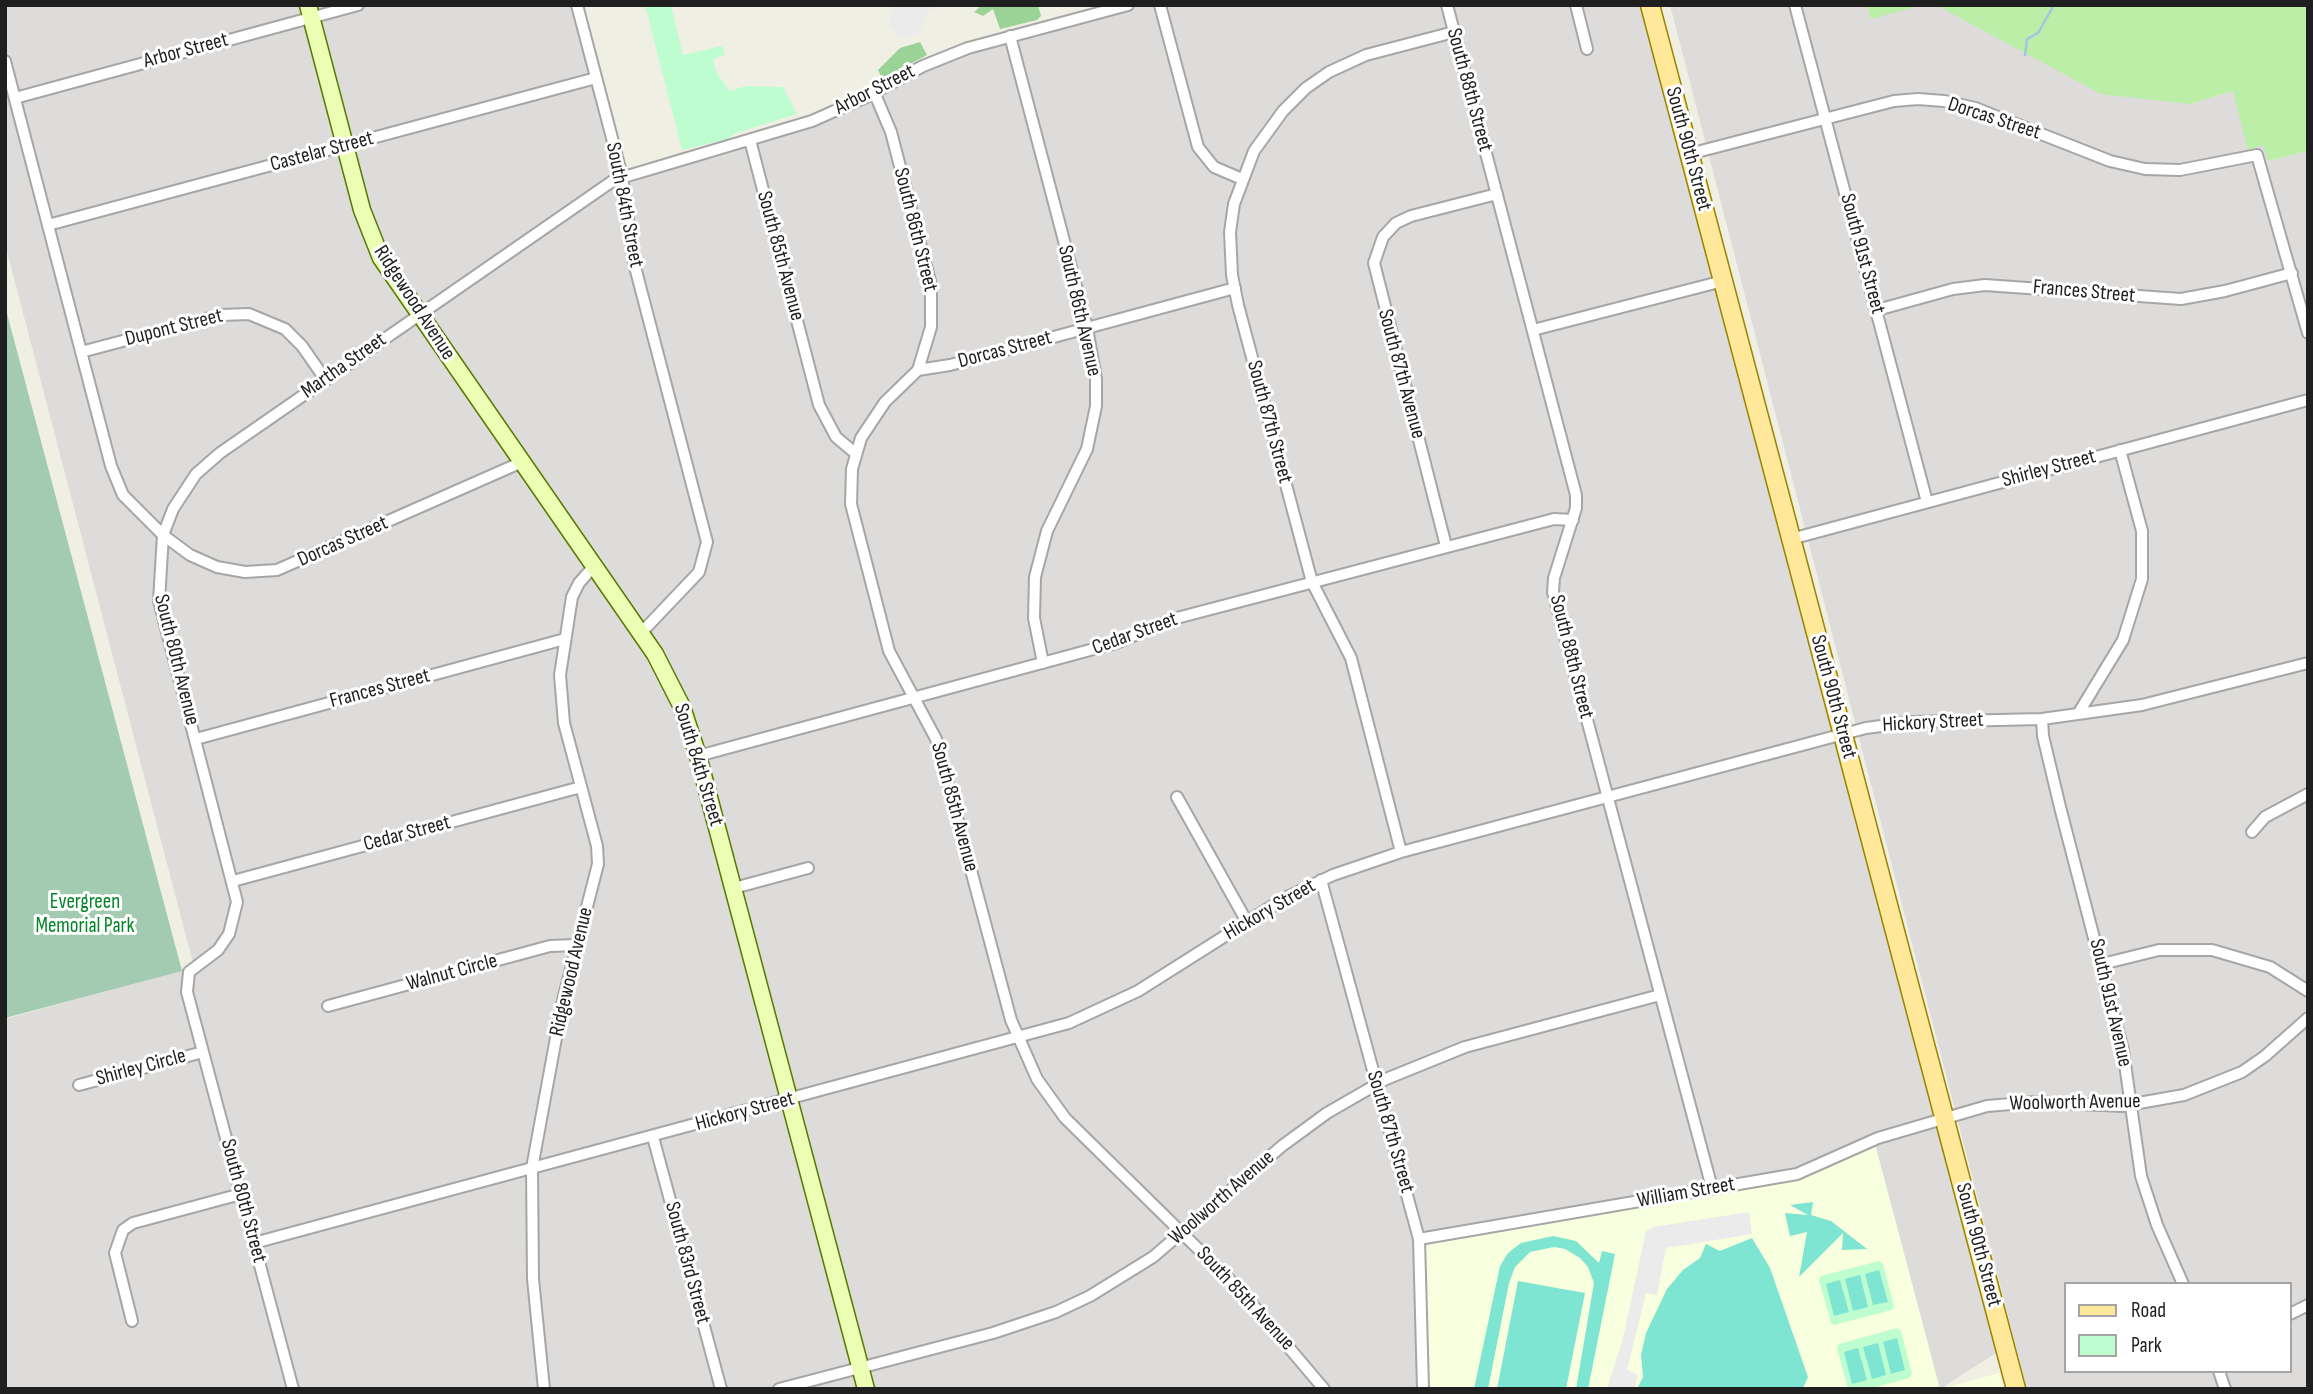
<!DOCTYPE html>
<html>
<head>
<meta charset="utf-8">
<style>
	body { margin:0 }
	#map { position:relative; width:2313px; height:1394px; overflow:hidden; background:#f0efe4; font-family:"Sofia Sans Condensed",sans-serif }
	canvas { display:block }
	.frame { position:absolute; inset:0; border:7px solid #1f1f1f; pointer-events:none }
	.legend { position:absolute; left:2064px; top:1282px; width:228px; height:91px; box-sizing:border-box; background:#fff; border:2px solid #a5a5a5; margin:0; padding:9px 12px; list-style:none; font-size:21px; color:#1f1f1f }
	.legend li { display:flex; align-items:center; gap:14px; height:35px }
	.legend b { width:35px; border:2px solid #a5a5a5 }
</style>
</head>
<body>
<div id="map">
<canvas width="2313" height="1394"></canvas>
<div class="frame"></div>
<ul class="legend">
<li><b style="height:9px;background:#ffe89a"></b>Road</li>
<li><b style="height:19px;background:#befdd0"></b>Park</li>
</ul>
</div>
<script>
const context = document.querySelector('canvas').getContext('2d');
context.lineJoin = 'round';
function fill(path, color) {
  context.fillStyle = color;
  context.fill(path, 'evenodd');
}
function shape(rows) {
  const path = new Path2D();
  for (const r of rows) {
    path.moveTo(r[0], r[1]);
    for (let i = 2; i < r.length; i += 2) path.lineTo(r[i], r[i + 1]);
  }
  return path;
}
function trace(path, color, width, dash) {
  context.strokeStyle = color;
  context.lineWidth = width;
  context.lineCap = dash ? 'butt' : 'round';
  context.setLineDash(dash || []);
  context.stroke(path);
}
function write(font, color, halo, rows, align = 'center') {
  context.font = font + ' "Sofia Sans Condensed",sans-serif';
  context.lineWidth = 6;
  context.setLineDash([]);
  context.textBaseline = 'middle';
  context.strokeStyle = halo;
  context.fillStyle = color;
  for (const [text, x, y, turn = 0] of rows) {
    context.save();
    context.translate(x, y);
    context.rotate((+turn || 0) * Math.PI / 180);
    context.textAlign = isNaN(turn) ? turn : align;
    if (halo) context.strokeText(text, 0, 0);
    context.fillText(text, 0, 0);
    context.restore();
  }
}
const residential = shape([
	[5,5,578,5,614,180,589,198,777,132,968,48,1130,5,1648,5,1996,1353,1940,1389,874,1389,719,830,865,1389,5,1389,5,1019,194,967,5,244],
	[1670,5,1867,5,1871,18,1923,5,1936,5,1988,31,2190,104,2233,91,2264,145,2268,161,2308,151,2308,1389,2027,1389],
	[2066,1284,2290,1284,2290,1371,2066,1371]
]);
const education = shape([
	[1874,1140,1940,1389,1423,1389,1419,1239,1797,1174],
	[1999,1373,2003,1389,1941,1389]
]);
const grass = shape([
	[1867,5,1923,5,1871,19],
	[1936,5,2308,5,2308,151,2268,161,2263,145,2248,150,2233,91,2190,104,2101,94]
]);
const forest = shape([
	[982,5,1038,5,1041,16,1037,20,1000,29,993,9,983,16,974,12],
	[920,42,927,55,882,79,878,70,900,48]
]);
const cemetery = shape([
	[5,306,182,971,5,1018]
]);
const park = shape([
	[645,5,671,5,683,55,722,46,725,55,713,59,717,74,730,91,746,86,783,87,797,114,736,133,728,139,682,150],
	[1879,1261,1883,1264,1894,1306,1892,1310,1834,1325,1831,1323,1819,1280,1821,1276],
	[1897,1328,1901,1331,1912,1374,1909,1378,1869,1389,1848,1389,1837,1348,1839,1344]
]);
const pitch = shape([
	[1813,1202,1811,1215,1831,1221,1867,1249,1842,1250,1843,1233,1799,1277,1807,1232,1790,1236,1785,1213,1808,1215,1790,1205],
	[1553,1236,1576,1241,1599,1263,1602,1251,1615,1254,1588,1389,1576,1389,1594,1283,1588,1267,1580,1258,1565,1249,1554,1247,1530,1252,1515,1267,1509,1283,1488,1389,1474,1389,1500,1266,1508,1253,1521,1243],
	[1752,1238,1770,1268,1808,1377,1803,1388,1637,1389,1643,1377,1641,1355,1646,1333,1667,1289,1683,1270,1700,1258,1706,1244,1720,1251],
	[1879,1270,1888,1302,1873,1305,1865,1274],
	[1860,1275,1868,1307,1853,1311,1845,1279],
	[1840,1280,1849,1312,1834,1316,1826,1284],
	[1518,1281,1585,1293,1566,1389,1497,1389],
	[1897,1338,1905,1370,1891,1374,1883,1342],
	[1878,1343,1886,1375,1872,1379,1863,1347],
	[1858,1348,1867,1380,1852,1384,1844,1352]
]);
const parking = shape([
	[896,5,938,5,927,13,919,34,907,38,897,36,890,25,889,15],
	[1749,1212,1752,1234,1666,1248,1657,1295,1646,1293,1627,1370,1638,1375,1634,1389,1607,1389,1623,1338,1646,1231,1653,1227]
]);
const stream = shape([
	[2025,55,2027,39,2038,33,2054,5]
]);
const minor = shape([
	[577,5,622,176,634,263,707,542,699,572,641,633],
	[1160,5,1198,147,1214,167,1242,179],
	[1447,5,1576,495,1576,508,1554,578,1553,592,1712,1188],
	[1576,5,1587,49],
	[1795,5,1927,502],
	[1010,36,1087,328,1096,379,1096,406,1087,449,1047,531,1035,577,1034,618,1043,663],
	[5,61,111,466,123,495,163,535,190,555,217,567,245,572,277,570,522,462],
	[874,92,891,132,931,285,931,327,918,370],
	[15,98,358,5],
	[750,140,819,405,836,437,855,453],
	[1689,154,1894,101,1918,99,1944,101,1975,108,2110,161,2145,169,2180,170,2257,155,2308,333],
	[48,225,596,78],
	[1235,288,950,365,918,370,885,402,861,438,852,469,851,504,889,651,936,739,1011,1020,1037,1079,1065,1118,1240,1290,1324,1389],
	[1877,310,1953,289,1985,285,2181,299,2225,291,2292,273],
	[1533,330,1723,281],
	[81,352,221,315,249,314,285,329,302,346,325,379],
	[1791,539,2308,400],
	[1446,546,1374,263,1383,237,1396,223,1411,216,1497,194],
	[2078,714,2123,640,2142,579,2142,531,2120,450],
	[2042,719,2043,736,2060,807,2123,1050,2141,1176,2157,1225,2183,1284],
	[196,739,565,639],
	[698,756,1116,643,1173,619,1554,519,1573,520],
	[1177,797,1247,922],
	[2252,832,2265,817,2308,794],
	[1401,852,1351,658,1312,582,1238,305,1232,275,1230,232,1234,204,1254,151,1283,111,1306,88,1329,72,1366,55,1454,32],
	[1321,880,1419,1239,1423,1389],
	[233,881,581,787],
	[734,888,808,868],
	[2102,964,2159,950,2212,950,2270,967,2308,991],
	[328,1006,550,946,576,945],
	[79,1085,203,1052],
	[653,1137,721,1389],
	[1419,1239,1797,1174,1878,1138,1987,1106,2035,1102,2122,1106,2184,1095,2242,1072,2265,1056,2308,1018],
	[254,1243,1069,1023,1138,991,1285,898,1333,875,1401,852,1866,728,1912,722,2042,719,2142,705,2308,663],
	[2290,1314,2308,1305],
	[132,1321,115,1253,123,1230,133,1223,241,1194],
	[2219,1371,2225,1389],
	[293,1389,187,992,189,972,218,950,229,934,237,902,159,601,163,535,173,509,196,474,220,453,614,180,812,121,866,97,923,66,968,48,1128,5],
	[544,1389,533,1279,532,1168,563,1000,598,864,597,846,564,723,560,675,572,597,579,583,594,566],
	[779,1389,993,1333,1056,1312,1090,1296,1153,1257,1282,1146,1327,1113,1386,1079,1465,1047,1660,995]
]);
const secondary = shape([
	[308,5,362,210,381,258,655,654,682,707,698,756,866,1389]
]);
const primary = shape([
	[1650,5,2016,1389]
]);
const streetNames = [
	["Arbor Street",186,51,-15],
	["Arbor Street",875,90,-27],
	["South 88th Street",1469,90,75],
	["Dorcas Street",1994,119,18],
	["South 90th Street",1688,149,75],
	["Castelar Street",322,152,-15],
	["South 84th Street",624,205,79],
	["South 86th Street",915,230,76],
	["South 91st Street",1862,254,75],
	["South 85th Avenue",780,256,75],
	["Frances Street",2084,292,5],
	["Ridgewood Avenue",414,303,57],
	["South 86th Avenue",1079,311,77],
	["Dupont Street",174,328,-14],
	["Dorcas Street",1005,350,-15],
	["Martha Street",344,366,-35],
	["South 87th Avenue",1401,374,75],
	["South 87th Street",1269,422,75],
	["Shirley Street",2049,469,-15],
	["Dorcas Street",343,542,-24],
	["Cedar Street",1135,634,-20],
	["South 88th Street",1571,657,76],
	["South 80th Avenue",176,660,76],
	["Frances Street",380,689,-15],
	["South 90th Street",1833,697,75],
	["Hickory Street",1933,723,-3],
	["South 84th Street",698,765,73],
	["South 85th Avenue",954,807,75],
	["Cedar Street",407,834,-15],
	["Hickory Street",1270,910,-30],
	["Ridgewood Avenue",572,972,-77],
	["Walnut Circle",452,973,-15],
	["South 91st Avenue",2110,1003,77],
	["Shirley Circle",141,1068,-15],
	["Woolworth Avenue",2075,1103,-1],
	["Hickory Street",745,1112,-15],
	["South 87th Street",1390,1132,74],
	["William Street",1686,1193,-10],
	["Woolworth Avenue",1222,1198,-41],
	["South 80th Street",243,1201,75],
	["South 90th Street",1978,1245,75],
	["South 83rd Street",687,1263,75],
	["South 85th Avenue",1245,1299,47]
];
const parkNames = [
	["Evergreen",85,903],
	["Memorial Park",85,927]
];
fill(residential, '#dddcdb');
fill(education, '#f8ffde');
fill(grass, '#bbeea6');
fill(forest, '#9bd296');
fill(cemetery, '#a3cbb1');
fill(park, '#befdd0');
fill(pitch, '#7de5d1');
fill(parking, '#ebebeb');
trace(stream, '#a1c6e1', 2.5);
trace(minor, '#a6a6a6', 14);
trace(secondary, '#557b00', 19);
trace(primary, '#998500', 21);
trace(minor, '#fff', 10);
trace(secondary, '#ebfeb4', 16);
trace(primary, '#ffe89a', 18);
write('21px', '#1f1f1f', '#fff', streetNames);
write('21px', '#048529', '#fff', parkNames);
</script>
</body>
</html>
